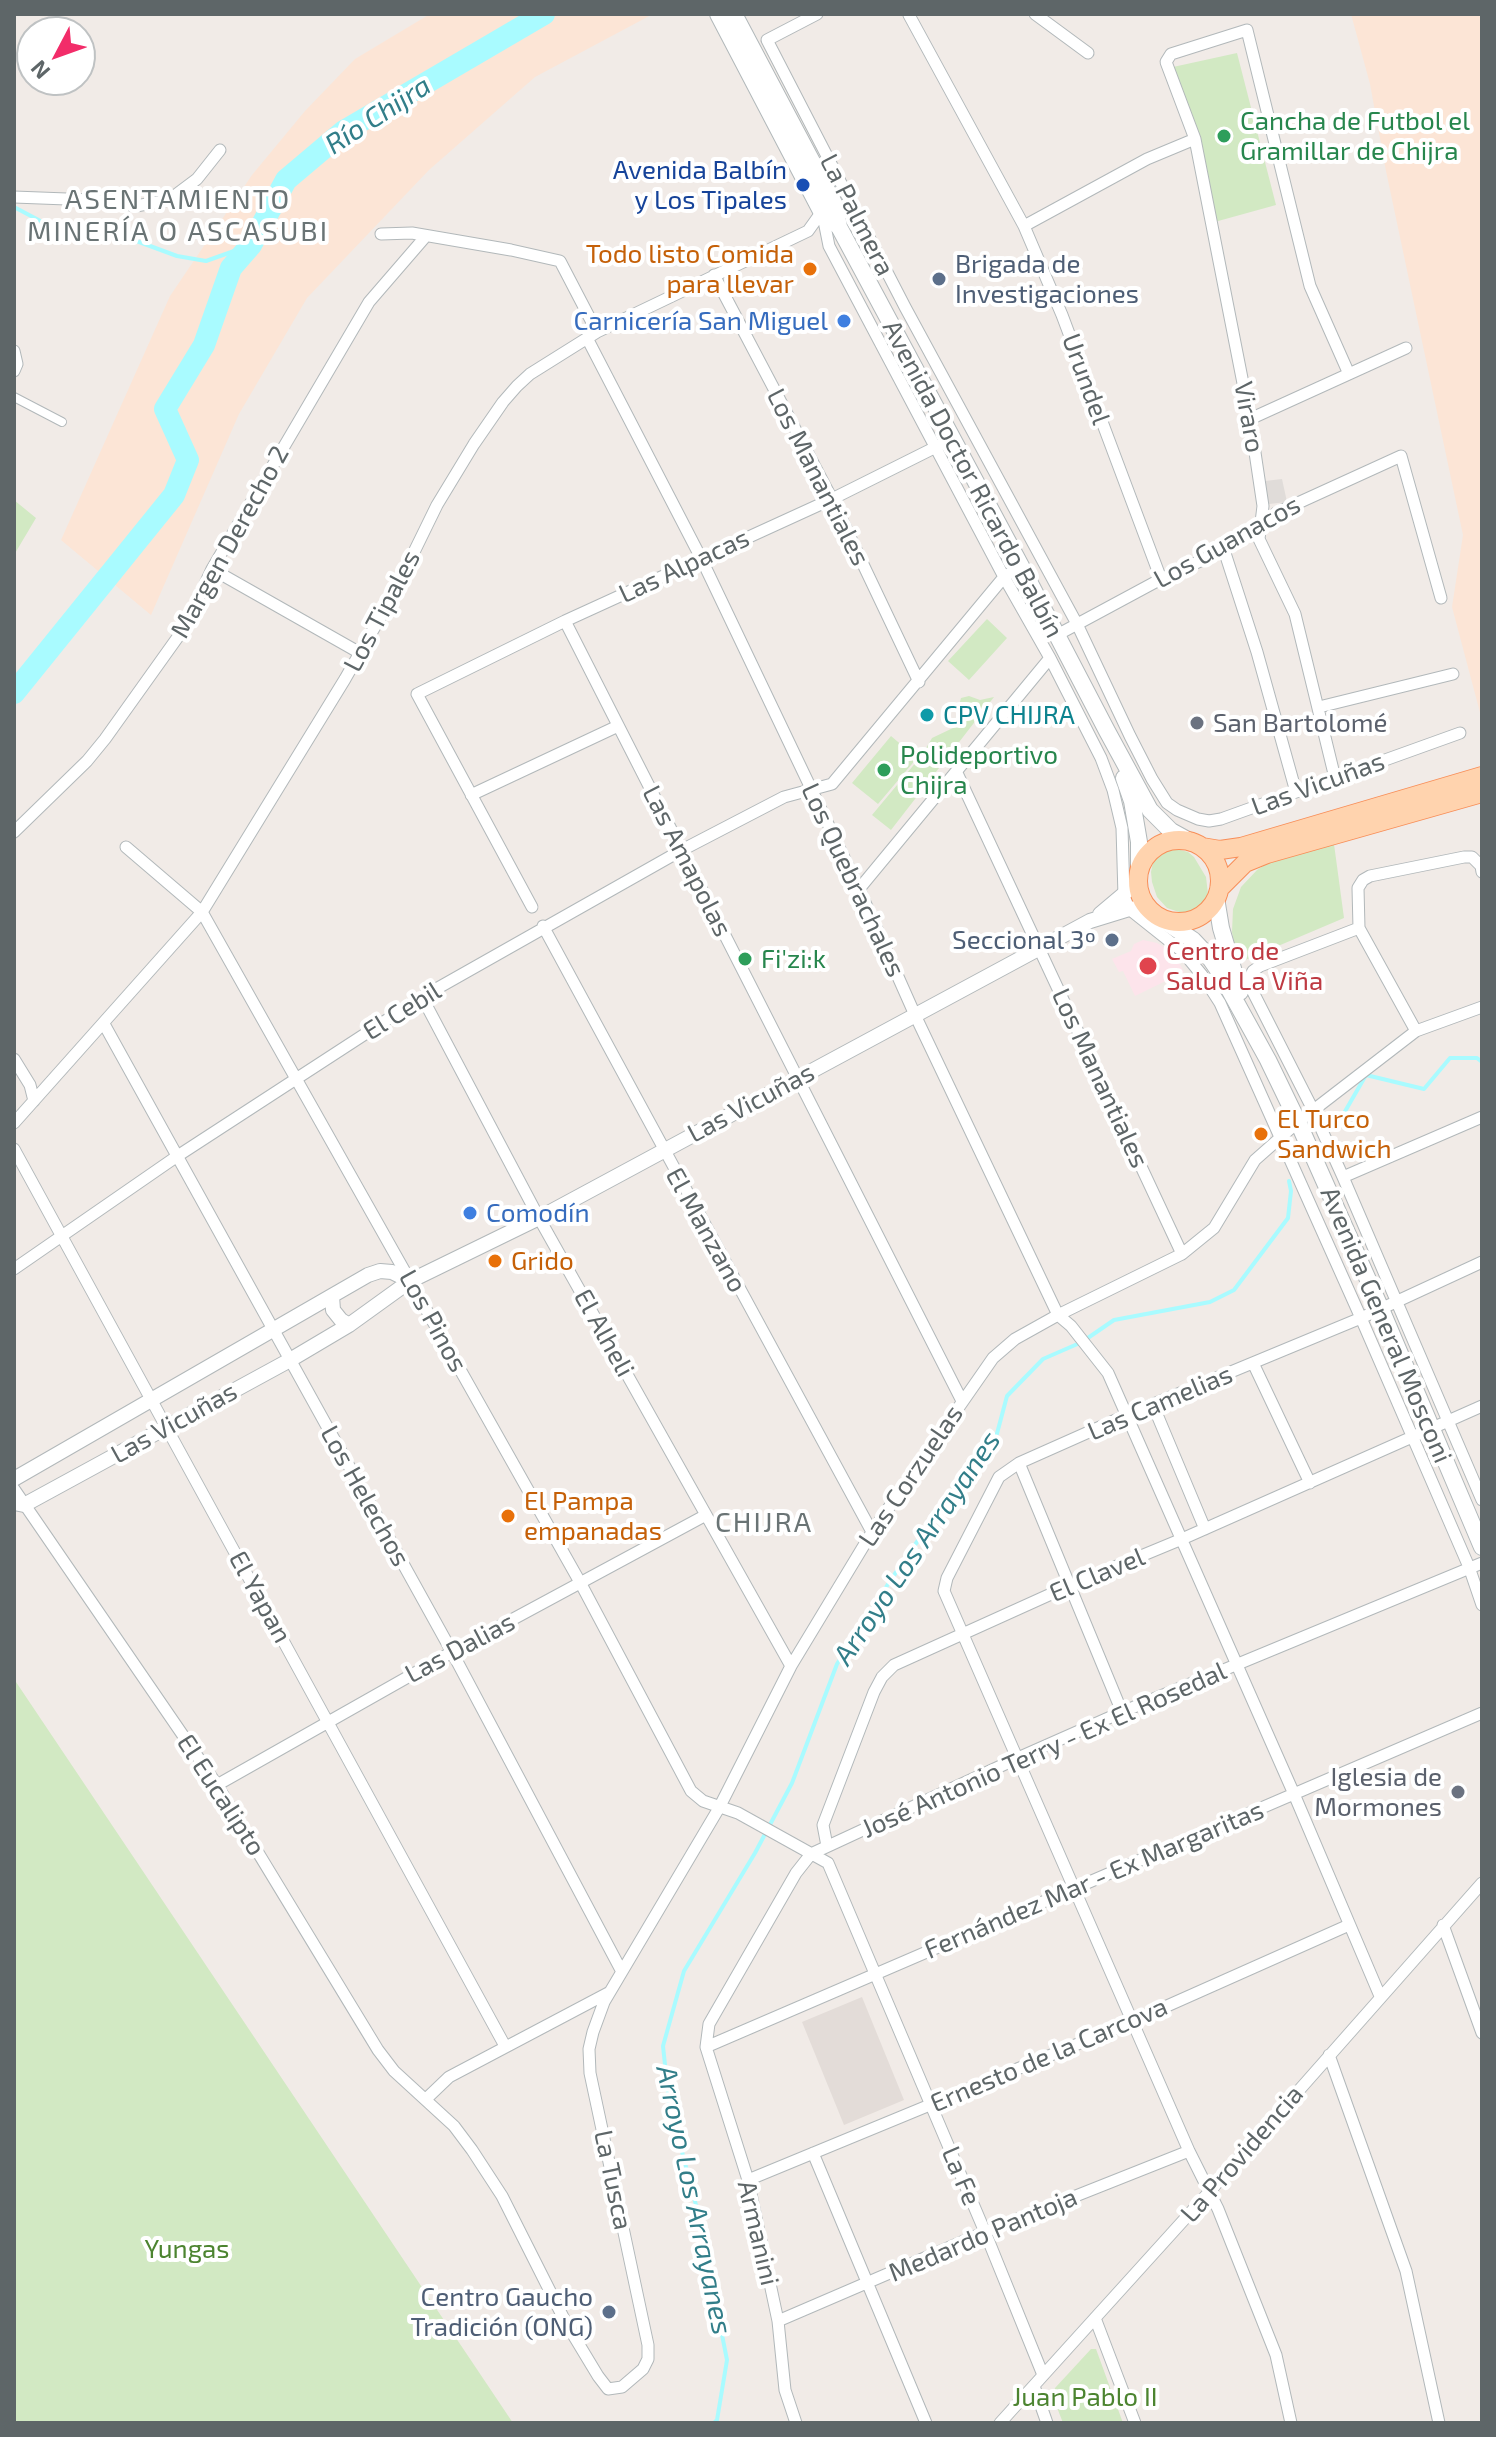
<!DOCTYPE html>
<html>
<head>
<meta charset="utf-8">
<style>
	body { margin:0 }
	#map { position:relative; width:1496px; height:2437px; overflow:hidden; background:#f1ebe7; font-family:"Exo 2",sans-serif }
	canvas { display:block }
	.frame { position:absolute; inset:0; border:16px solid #5e6668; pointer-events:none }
	.north { position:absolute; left:16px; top:16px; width:80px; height:80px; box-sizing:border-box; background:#fff; border:2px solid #bfc2c3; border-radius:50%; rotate:229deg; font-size:22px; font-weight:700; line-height:32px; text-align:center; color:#5e6668 }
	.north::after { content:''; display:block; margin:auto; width:28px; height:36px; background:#f22c69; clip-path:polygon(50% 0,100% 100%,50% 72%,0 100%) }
</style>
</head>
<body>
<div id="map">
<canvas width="1496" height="2437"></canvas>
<div class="frame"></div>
<div class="north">N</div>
</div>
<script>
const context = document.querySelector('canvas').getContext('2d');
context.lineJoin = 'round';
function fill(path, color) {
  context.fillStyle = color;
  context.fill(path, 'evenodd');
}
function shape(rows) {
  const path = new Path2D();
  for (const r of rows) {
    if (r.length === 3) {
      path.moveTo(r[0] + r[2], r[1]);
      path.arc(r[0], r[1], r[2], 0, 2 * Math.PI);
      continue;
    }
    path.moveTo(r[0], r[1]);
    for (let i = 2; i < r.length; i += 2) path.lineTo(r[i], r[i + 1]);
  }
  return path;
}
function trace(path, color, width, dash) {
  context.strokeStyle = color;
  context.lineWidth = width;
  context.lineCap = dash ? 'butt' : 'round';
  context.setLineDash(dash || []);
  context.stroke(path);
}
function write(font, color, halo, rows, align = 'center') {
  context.font = font + ' "Exo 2",sans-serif';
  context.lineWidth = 8;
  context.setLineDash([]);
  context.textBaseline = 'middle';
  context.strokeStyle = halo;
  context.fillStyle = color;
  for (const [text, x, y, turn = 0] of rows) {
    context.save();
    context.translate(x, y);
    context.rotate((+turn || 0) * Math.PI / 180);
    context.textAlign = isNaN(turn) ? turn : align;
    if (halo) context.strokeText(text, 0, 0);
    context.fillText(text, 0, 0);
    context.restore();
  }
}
const industrial = shape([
	[1282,479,1287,502,1269,504,1265,481]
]);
const education = shape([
	[862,1997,904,2100,844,2125,802,2022]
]);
const medical = shape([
	[1143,940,1157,943,1169,950,1177,959,1184,972,1135,996,1123,971,1119,972,1112,959,1131,951,1134,944]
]);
const green = shape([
	[1237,53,1276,205,1211,223,1173,67],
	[14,500,36,518,14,555],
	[987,619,1007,638,969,680,948,661],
	[969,696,980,700,994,697,891,830,872,815,922,755,932,738,953,728,961,698],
	[891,736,917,758,878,804,852,783],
	[1334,844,1344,918,1238,963,1232,932,1233,909,1241,887,1257,870,1275,858],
	[1173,848,1188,852,1194,857,1206,877,1208,894,1204,904,1196,911,1185,914,1167,908,1157,897,1152,882,1151,872,1153,862,1166,850],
	[14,1679,513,2423,14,2423],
	[1091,2349,1096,2349,1123,2423,1063,2423,1053,2397,1055,2388]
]);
const sand = shape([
	[430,14,653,14,535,77,429,170,307,298,239,414,151,615,61,540,170,296,252,175,305,111,355,59],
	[1351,14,1482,14,1482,720,1452,607,1463,535,1386,171,1370,84]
]);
const stream = shape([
	[14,207,48,225,123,236,177,256,206,261,251,245],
	[1336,1127,1366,1075,1424,1089,1450,1058,1477,1058,1482,1062],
	[714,2423,717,2420,727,2360,697,2209,669,2102,663,2046,684,1971,755,1853,792,1783,837,1664,890,1581,959,1481,995,1441,1007,1396,1043,1359,1082,1342,1114,1320,1210,1302,1234,1290,1288,1218,1291,1191,1289,1181]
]);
const river = shape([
	[14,693,174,495,188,460,165,409,204,345,231,268,251,245,286,180,344,131,544,14]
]);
const pedestrian = shape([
	[14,397,62,422]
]);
const minor = shape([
	[817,14,767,40,905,307,1077,624,1130,736,1152,779,1167,803,1177,810,1198,819,1209,821,1221,819,1460,733],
	[1035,14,1088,53],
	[909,15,1024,226,1062,315,1161,579],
	[14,197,93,200,136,206,169,200,197,179,220,150],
	[822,211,829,246,1004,577,1050,658,1101,758,1113,790,1122,828,1124,896,1129,909,1183,952,1202,975,1220,1003,1361,1318,1469,1567,1482,1605],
	[1024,226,1147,159,1195,139],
	[381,234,412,233,511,250,560,261,597,332],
	[714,275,832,499,919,682],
	[587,338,701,558,859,889,915,1015,1058,1315,1071,1326,1108,1373,1294,1794,1380,1996],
	[14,351,17,364,14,371],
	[1250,419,1406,348],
	[1224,550,1257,652,1296,792],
	[212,569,360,653],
	[565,621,962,1401],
	[1057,635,1161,579,1224,550,1248,535,1276,513,1401,456,1441,598],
	[1319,707,1453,674],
	[957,773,1182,1254],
	[1335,778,1295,614,1259,539,1263,506,1250,419,1195,139,1166,62,1171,54,1247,30,1310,286,1349,374],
	[471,795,618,726],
	[14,832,87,761,105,739,185,627,212,569,369,302,426,236],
	[126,847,202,912,581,1584,691,1791,703,1801,738,1813,828,1863,985,2232,1043,2375],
	[859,889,1050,658],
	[532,907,417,694,565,621,832,499,952,439],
	[543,926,872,1532],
	[1359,928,1260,966,1253,971,1249,979,1252,990,1310,1104,1343,1177,1482,1500],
	[422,997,539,1218,791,1666],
	[104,1024,452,1652,621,1970],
	[1416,1031,1359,928,1358,888,1363,880,1370,876,1464,857,1472,857,1481,866,1482,872],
	[14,1059,30,1085,34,1101],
	[14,1123,202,912,345,679,393,595,437,505,474,444,503,402,517,386,530,374,597,332,808,231,823,210],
	[14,1149,505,2046],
	[1343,1177,1482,1117],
	[14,1269,176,1157,422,997,682,850,784,797,832,784,1004,577,1021,566],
	[1253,1363,1310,1483],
	[1153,1405,1205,1529],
	[1019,1463,1122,1712],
	[14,1489,217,1785,378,2050,394,2071,454,2126,472,2150,502,2196,566,2323,598,2376,608,2389,622,2387,643,2369,648,2359,648,2345,590,2073,589,2049,593,2032,604,2002,719,1808,791,1666,872,1532,993,1358,1015,1339,1058,1315,1182,1254,1214,1228,1255,1160,1298,1122,1416,1031,1482,1007],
	[217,1785,452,1652,706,1515],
	[827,1846,823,1825,874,1692,882,1677,894,1665,1071,1585,1182,1539,1482,1406],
	[1443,1925,1482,2033],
	[706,2047,1482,1713],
	[1329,2055,1406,2271,1439,2423],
	[426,2099,449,2077,608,1993],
	[813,2153,926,2423],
	[748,2180,1131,2022,1349,1925],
	[1095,2318,1135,2423],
	[778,2321,985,2232,1189,2151],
	[1034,2386,1047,2423],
	[796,2423,785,2390,778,2321,748,2180,706,2047,709,2024,796,1873,811,1854,1018,1758,1122,1712,1482,1563],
	[1000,2423,1210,2191,1482,1883],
	[1291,2423,1276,2355,1218,2209,1189,2151,944,1591,947,1578,999,1477,1019,1463,1127,1415,1361,1318,1482,1262]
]);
const tertiary = shape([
	[1100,914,1138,882],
	[332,1296,333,1310,341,1320,349,1325],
	[14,1479,368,1275,380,1271,392,1272,410,1281],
	[14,1503,24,1505,290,1360,349,1325,410,1281,539,1218,1040,948,1090,921,1129,909,1147,907]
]);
const secondary = shape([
	[718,14,821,211,839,227],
	[734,14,835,205,839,227,1021,566,1107,731,1150,810,1171,831,1193,843],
	[1124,778,1132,801,1139,842,1139,871],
	[1216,898,1221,928,1240,992],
	[1158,917,1193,940,1209,957,1220,973,1268,1060,1298,1122,1381,1309,1482,1547]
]);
const primary = shape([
	[1179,881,41],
	[1202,847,1220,850,1241,847,1482,776],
	[1219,889,1245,863,1267,854,1482,793]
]);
const markers = [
	[1224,136,8,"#2e9e5b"],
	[803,185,8,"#1a4fb4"],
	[810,269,8,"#e8710a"],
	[939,279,8,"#5c6f8a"],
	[844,321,8,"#3f7fe0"],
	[927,715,8,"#0f9aa8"],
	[1197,723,8,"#6b7280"],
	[884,770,8,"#2e9e5b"],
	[1112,940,8,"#5c6f8a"],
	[745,959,8,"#2e9e5b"],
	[1148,966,10,"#e0444e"],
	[1261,1134,8,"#e8710a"],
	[470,1213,8,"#3f7fe0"],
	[495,1261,8,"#e8710a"],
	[508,1516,8,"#e8710a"],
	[1458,1792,8,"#6b7280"],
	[609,2312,8,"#5c6f8a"]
];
const leisureNames = [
	["Cancha de Futbol el",1240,121],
	["Gramillar de Chijra",1240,151],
	["Polideportivo",900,755],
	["Chijra",900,785],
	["Fi'zi:k",761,959]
];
const transitNames = [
	["Avenida Balbín",787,170],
	["y Los Tipales",787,200]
];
const streetNames = [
	["La Palmera",857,215,63],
	["Urundel",1086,379,70],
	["Viraro",1249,417,80],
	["Los Manantiales",818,477,63],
	["Avenida Doctor Ricardo Balbín",973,479,62],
	["Margen Derecho 2",230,542,-61],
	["Los Guanacos",1227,542,-29],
	["Las Alpacas",684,566,-25],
	["Los Tipales",382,611,-62],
	["Las Vicuñas",1318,784,-20],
	["Las Amapolas",687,861,63],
	["Los Quebrachales",853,880,65],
	["El Cebil",402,1011,-32],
	["Los Manantiales",1100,1078,65],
	["Las Vicuñas",751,1103,-28],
	["El Manzano",706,1230,61],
	["Los Pinos",433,1321,61],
	["Avenida General Mosconi",1386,1325,67],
	["El Alheli",604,1333,61],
	["Las Camelias",1160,1403,-23],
	["Las Vicuñas",174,1423,-29],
	["Las Corzuelas",911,1476,-56],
	["Los Helechos",365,1496,61],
	["El Clavel",1097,1575,-23],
	["El Yapan",260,1597,61],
	["Las Dalias",460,1648,-28],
	["José Antonio Terry - Ex El Rosedal",1044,1750,-24],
	["El Eucalipto",221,1795,57],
	["Fernández Mar - Ex Margaritas",1094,1880,-23],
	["Ernesto de la Carcova",1049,2055,-23],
	["La Providencia",1242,2154,-49],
	["La Fe",961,2176,67],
	["La Tusca",613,2180,78],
	["Armanini",758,2233,77],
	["Medardo Pantoja",983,2235,-23]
];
const foodNames = [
	["Todo listo Comida",794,254,"right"],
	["para llevar",794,284,"right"],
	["El Turco",1277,1119],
	["Sandwich",1277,1149],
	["Grido",511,1261],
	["El Pampa",524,1501],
	["empanadas",524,1531]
];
const serviceNames = [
	["Brigada de",955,264,"left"],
	["Investigaciones",955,294,"left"],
	["Seccional 3º",1096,940],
	["Centro Gaucho",593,2297],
	["Tradición (ONG)",593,2327]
];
const shopNames = [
	["Carnicería San Miguel",828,321],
	["Comodín",486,1213,"left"]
];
const cultureNames = [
	["CPV CHIJRA",943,715]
];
const worshipNames = [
	["San Bartolomé",1213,723],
	["Iglesia de",1442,1777,"right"],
	["Mormones",1442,1807,"right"]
];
const healthNames = [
	["Centro de",1166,951],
	["Salud La Viña",1166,981]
];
const parkNames = [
	["Yungas",187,2249],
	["Juan Pablo II",1085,2397]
];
const waterNames = [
	["Río Chijra",378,115,-33],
	["Arroyo Los Arrayanes",917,1548,-56],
	["Arroyo Los Arrayanes",694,2200,78]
];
const neighbourhoodNames = [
	["ASENTAMIENTO",178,200],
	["MINERÍA O ASCASUBI",178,232],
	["CHIJRA",764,1523]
];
fill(industrial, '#e0dcd9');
fill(education, '#e3dcd8');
fill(medical, '#fde4eb');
fill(green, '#d2e9c3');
fill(sand, '#fce5d6');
trace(stream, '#a9fbff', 4);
trace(river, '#a9fbff', 22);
trace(pedestrian, '#b2b8ba', 10);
trace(minor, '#b2b8ba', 13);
trace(tertiary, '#b2b8ba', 16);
trace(secondary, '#b1b8ba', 18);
trace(primary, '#f88e58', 20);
trace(pedestrian, '#fff', 8);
trace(minor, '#fff', 11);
trace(tertiary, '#fff', 14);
trace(secondary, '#fff', 16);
trace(primary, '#ffd3ae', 18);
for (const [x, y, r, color] of markers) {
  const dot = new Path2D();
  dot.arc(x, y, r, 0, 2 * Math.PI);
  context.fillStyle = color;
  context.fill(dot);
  trace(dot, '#fff', 3);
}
write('26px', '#27864d', '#fff', leisureNames, 'left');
write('26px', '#164399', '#fff', transitNames, 'right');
write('26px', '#5e6668', '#fff', streetNames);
write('26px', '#c56008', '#fff', foodNames, 'left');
write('26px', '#4e5e75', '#fff', serviceNames, 'right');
write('26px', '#366cbe', '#fff', shopNames, 'right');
write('26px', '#0d838f', '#fff', cultureNames, 'left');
write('26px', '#5b616d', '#fff', worshipNames, 'left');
write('26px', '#be3a42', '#fff', healthNames, 'left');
write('26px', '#4c8430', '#fff', parkNames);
write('italic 28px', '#327e89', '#fff', waterNames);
context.letterSpacing = '2px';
write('28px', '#6a7475', '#fff', neighbourhoodNames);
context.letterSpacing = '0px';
</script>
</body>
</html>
